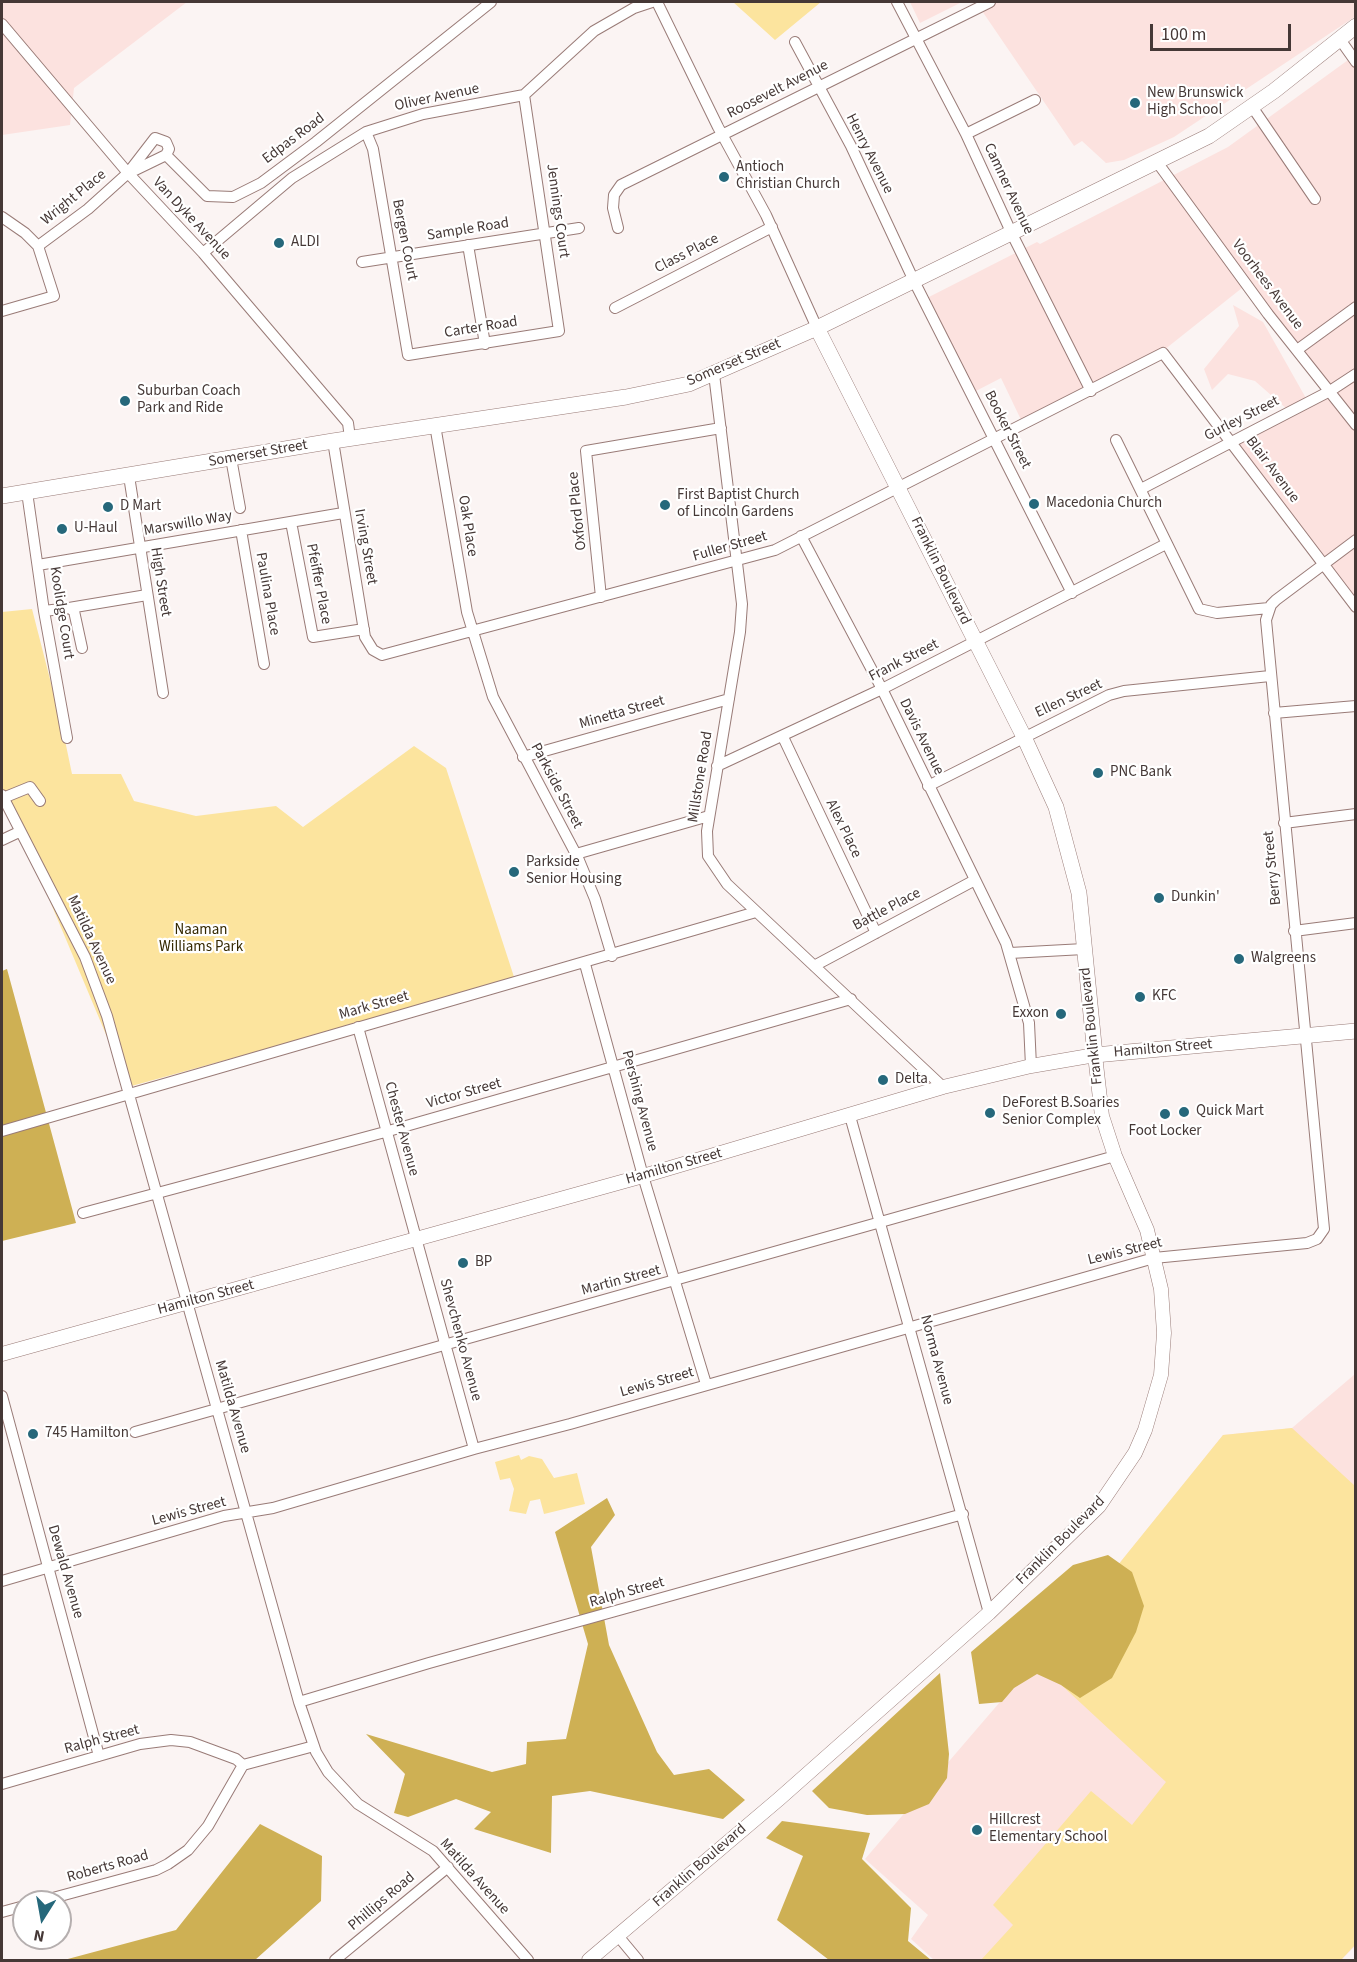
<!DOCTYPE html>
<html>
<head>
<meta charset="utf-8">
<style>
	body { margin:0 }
	#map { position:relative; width:1357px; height:1962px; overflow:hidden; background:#fbf4f3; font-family:"Source Sans 3",sans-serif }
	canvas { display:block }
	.frame { position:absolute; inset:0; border:3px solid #453836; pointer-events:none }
	.north { position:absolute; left:12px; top:1890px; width:60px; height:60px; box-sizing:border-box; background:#fff; border:2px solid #b5afaf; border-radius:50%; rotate:191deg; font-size:16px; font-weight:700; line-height:24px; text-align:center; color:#453836 }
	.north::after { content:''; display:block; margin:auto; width:21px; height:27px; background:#26687b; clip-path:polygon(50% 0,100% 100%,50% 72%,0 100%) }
	.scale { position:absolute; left:1150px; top:24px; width:141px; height:27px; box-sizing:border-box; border:3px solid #453836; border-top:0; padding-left:8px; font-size:18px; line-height:21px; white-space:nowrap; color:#453836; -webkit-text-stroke:4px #fff; paint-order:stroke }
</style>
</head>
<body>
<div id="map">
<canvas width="1357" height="1962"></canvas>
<div class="frame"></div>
<div class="north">N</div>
<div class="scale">100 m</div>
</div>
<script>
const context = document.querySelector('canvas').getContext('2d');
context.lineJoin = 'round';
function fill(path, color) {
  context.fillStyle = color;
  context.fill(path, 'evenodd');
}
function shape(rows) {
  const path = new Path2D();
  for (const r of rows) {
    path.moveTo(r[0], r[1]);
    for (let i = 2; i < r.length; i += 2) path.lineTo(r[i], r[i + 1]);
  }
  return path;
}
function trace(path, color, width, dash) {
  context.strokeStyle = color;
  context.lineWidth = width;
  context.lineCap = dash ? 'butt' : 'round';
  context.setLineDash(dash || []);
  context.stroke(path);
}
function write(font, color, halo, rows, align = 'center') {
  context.font = font + ' "Source Sans 3",sans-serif';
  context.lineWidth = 4.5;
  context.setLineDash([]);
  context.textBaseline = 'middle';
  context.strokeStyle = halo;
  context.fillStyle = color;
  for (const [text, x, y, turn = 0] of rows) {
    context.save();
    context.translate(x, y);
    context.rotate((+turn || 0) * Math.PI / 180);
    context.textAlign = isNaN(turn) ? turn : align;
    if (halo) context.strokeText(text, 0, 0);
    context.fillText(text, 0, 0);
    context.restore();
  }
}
const built = shape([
	[2,2,187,2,74,88,70,125,2,135],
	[910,2,962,2,920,23],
	[976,2,1355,2,1356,16,1174,137,1124,160,1106,163,1082,141,1074,146],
	[1355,55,1355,598,1233,439,1288,410,1255,381,1228,374,1212,390,1204,369,1239,326,1233,305,1263,322,1307,400,1327,390,1247,284,1159,354,1024,426,1001,378,974,392,925,299,1037,242,1040,244,1228,147],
	[1355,1374,1356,1945,1341,1960,934,1960,911,1939,928,1915,865,1859,1122,1560,1223,1435,1292,1428]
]);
const green = shape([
	[733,2,821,2,775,40],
	[32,609,62,726,72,774,121,774,134,801,196,816,276,806,303,827,414,746,446,768,515,980,128,1087,2,787,2,612],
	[1292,1428,1355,1486,1355,1945,1341,1960,981,1960,1013,1925,993,1905,1091,1791,1132,1825,1166,1782,1042,1667,1122,1560,1223,1435],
	[519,1455,521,1460,529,1456,542,1459,554,1478,577,1473,585,1504,544,1514,540,1499,530,1501,526,1514,509,1511,514,1489,510,1478,500,1480,495,1462]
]);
const forest = shape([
	[7,969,76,1223,2,1241,2,971],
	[607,1498,615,1515,591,1547,609,1645,657,1752,674,1775,709,1769,745,1800,723,1819,590,1791,552,1796,551,1853,474,1829,491,1812,456,1799,408,1817,394,1813,405,1774,366,1734,492,1772,526,1764,527,1742,566,1739,588,1644,555,1532],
	[1108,1555,1132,1572,1144,1606,1136,1632,1112,1678,1080,1698,1061,1685,1037,1674,1014,1688,1002,1702,979,1704,971,1652,1073,1565],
	[940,1673,949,1754,947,1778,929,1804,905,1814,867,1815,829,1808,812,1791],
	[782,1821,870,1833,862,1859,911,1908,908,1941,931,1960,829,1960,777,1920,803,1856,766,1838],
	[260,1824,322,1856,321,1901,255,1960,64,1960,176,1930]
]);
const minor = shape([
	[657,2,718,127,766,215,817,328],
	[897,2,966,134,1012,234,1091,391],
	[2,24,128,173,203,253,348,423,350,438],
	[1339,38,1356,62],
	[795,42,851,146,914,281,1072,593],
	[1255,106,1255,111,1315,199],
	[366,132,373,149,408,355,559,331,524,95],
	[966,134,1035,100],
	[166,155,207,196,233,197,261,183,316,142,491,2],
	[1157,162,1268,314,1356,425],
	[131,172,166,155],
	[2,217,25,233,38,246,54,296,2,311],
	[618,228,613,208,614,195,621,185,990,2],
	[468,245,485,344],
	[38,246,88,209,128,173,155,138,166,142,169,149,166,155],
	[203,253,292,178,366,132,423,114,524,95,594,31,634,8,652,2],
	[362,262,579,228],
	[615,308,772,227],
	[1297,350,1356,307],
	[714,374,742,604,740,632,707,831,708,856,727,884,943,1087],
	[435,425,467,612,493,697,578,858,595,899,612,956],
	[1116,440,1199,609,1217,613,1269,608],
	[333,441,365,637,373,650,382,655,775,550,1163,353,1356,607],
	[231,458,240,508],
	[129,476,163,693],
	[1141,489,1330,391,1356,374],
	[27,492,44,611,67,738],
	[291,522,313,637,364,629],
	[241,530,264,664],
	[801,536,882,689,1006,943,1029,1023,1031,1066],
	[38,565,343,513],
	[601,597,586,451,721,428],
	[69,608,147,595],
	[44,611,69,608,74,611,82,648],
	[1274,713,1356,706],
	[783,737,876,933],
	[523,757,729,699],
	[717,766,882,689,1166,544],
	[928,786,1109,695,1124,691,1270,676],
	[2,795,85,957,107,1016,299,1702,316,1752,328,1772,358,1804,433,1851,528,1960],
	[3,798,30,787,40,801],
	[1284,823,1356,814],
	[2,840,19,832],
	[576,854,709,816],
	[1294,931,1356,923],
	[1010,953,1084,949],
	[585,964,643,1176,706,1384],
	[814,966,975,880],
	[358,1027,474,1449],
	[850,1116,989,1613],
	[2,1131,756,912],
	[83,1213,385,1132,851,999],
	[2,1396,99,1756],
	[135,1432,1115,1156],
	[2,1581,224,1516,273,1508,474,1449,570,1424,1154,1258,1307,1243,1317,1239,1324,1229,1266,620,1271,605,1276,600,1356,540],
	[299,1702,429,1663,963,1514],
	[2,1784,140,1744,171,1740,190,1742,236,1759,243,1765,314,1746],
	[38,1902,156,1870,168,1864,188,1850,208,1826,243,1765],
	[2,1912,24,1906],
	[618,1936,638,1960],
	[335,1960,448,1867]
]);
const tertiary = shape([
	[2,1354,643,1176,943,1087,1031,1066,1095,1055,1102,1116,1115,1156,1147,1230,1161,1289,1164,1333,1161,1375,1145,1430,1135,1453,1099,1506,989,1613,779,1799,589,1960]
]);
const secondary = shape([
	[817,328,1024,737,1056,807,1079,893,1095,1055,1356,1031],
	[2,496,333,441,626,397,689,384,817,328,1209,136,1274,91,1356,26]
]);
const markers = [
	[1135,103,6,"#26687b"],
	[724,177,6,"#26687b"],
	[279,243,6,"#26687b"],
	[125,401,6,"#26687b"],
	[1034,504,6,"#26687b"],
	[665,505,6,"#26687b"],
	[108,507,6,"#26687b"],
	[62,529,6,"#26687b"],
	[1098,773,6,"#26687b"],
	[514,872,6,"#26687b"],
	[1159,898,6,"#26687b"],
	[1239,959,6,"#26687b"],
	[1140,997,6,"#26687b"],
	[1061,1014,6,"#26687b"],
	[883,1080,6,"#26687b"],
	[1184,1112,6,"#26687b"],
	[990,1113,6,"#26687b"],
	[1165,1114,6,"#26687b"],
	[463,1263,6,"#26687b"],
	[33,1434,6,"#26687b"],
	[977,1830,6,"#26687b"]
];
const streetNames = [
	["Roosevelt Avenue",778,90,-27],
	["Oliver Avenue",437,98,-12],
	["Edpas Road",294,139,-37],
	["Henry Avenue",869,154,63],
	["Camner Avenue",1008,189,65],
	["Wright Place",74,198,-39],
	["Jennings Court",557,211,82],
	["Van Dyke Avenue",191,219,47],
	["Sample Road",468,230,-9],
	["Bergen Court",404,240,79],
	["Class Place",687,254,-27],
	["Voorhees Avenue",1267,285,53],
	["Carter Road",481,328,-9],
	["Somerset Street",734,363,-23],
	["Gurley Street",1242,419,-27],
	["Booker Street",1007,430,63],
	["Somerset Street",258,454,-10],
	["Blair Avenue",1272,470,53],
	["Oxford Place",578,511,-96],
	["Marswillo Way",188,524,-10],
	["Oak Place",467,526,81],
	["Irving Street",365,547,80],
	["Fuller Street",730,547,-16],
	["Franklin Boulevard",940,571,64],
	["High Street",160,582,81],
	["Pfeiffer Place",318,584,79],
	["Paulina Place",267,594,80],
	["Koolidge Court",61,613,81],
	["Frank Street",904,661,-27],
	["Ellen Street",1069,699,-25],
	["Minetta Street",622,713,-16],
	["Davis Avenue",921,737,64],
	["Millstone Road",701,777,-81],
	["Parkside Street",556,786,62],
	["Alex Place",843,829,64],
	["Berry Street",1273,868,-96],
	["Battle Place",887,910,-28],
	["Matilda Avenue",91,940,65],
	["Mark Street",374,1006,-16],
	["Franklin Boulevard",1092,1026,-96],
	["Hamilton Street",1163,1049,-5],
	["Victor Street",464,1094,-16],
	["Pershing Avenue",639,1101,75],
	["Chester Avenue",401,1129,75],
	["Hamilton Street",674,1167,-16],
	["Lewis Street",1125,1252,-14],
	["Martin Street",621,1281,-15],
	["Hamilton Street",206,1298,-15],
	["Shevchenko Avenue",460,1340,75],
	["Norma Avenue",936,1360,75],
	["Lewis Street",657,1383,-16],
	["Matilda Avenue",232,1407,74],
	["Lewis Street",189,1512,-15],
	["Franklin Boulevard",1061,1541,-45],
	["Dewald Avenue",65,1572,74],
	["Ralph Street",627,1593,-16],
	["Ralph Street",102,1740,-15],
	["Franklin Boulevard",700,1866,-41],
	["Roberts Road",108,1867,-16],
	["Matilda Avenue",474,1877,48],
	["Phillips Road",382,1902,-40]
];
const poiNames = [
	["New Brunswick",1147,94],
	["High School",1147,111],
	["Antioch",736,168],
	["Christian Church",736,185],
	["ALDI",291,243],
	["Suburban Coach",137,392],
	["Park and Ride",137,409],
	["First Baptist Church",677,496],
	["of Lincoln Gardens",677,513],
	["Macedonia Church",1046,504],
	["D Mart",120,507],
	["U-Haul",74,529],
	["PNC Bank",1110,773],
	["Parkside",526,863],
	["Senior Housing",526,880],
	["Dunkin'",1171,898],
	["Walgreens",1251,959],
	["KFC",1152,997],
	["Exxon",1049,1014,"right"],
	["Delta",895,1080],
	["DeForest B.Soaries",1002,1104],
	["Senior Complex",1002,1121],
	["Quick Mart",1196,1112],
	["Foot Locker",1165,1132,"center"],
	["BP",475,1263],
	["745 Hamilton",45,1434],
	["Hillcrest",989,1821],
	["Elementary School",989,1838]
];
const parkNames = [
	["Naaman",201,931],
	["Williams Park",201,948]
];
fill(built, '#fce2df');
fill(green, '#fce49e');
fill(forest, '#ceb054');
trace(minor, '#997b77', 12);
trace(tertiary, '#997b77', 15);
trace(secondary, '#997b77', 16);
trace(minor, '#fff', 10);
trace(tertiary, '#fff', 14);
trace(secondary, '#fff', 15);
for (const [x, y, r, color] of markers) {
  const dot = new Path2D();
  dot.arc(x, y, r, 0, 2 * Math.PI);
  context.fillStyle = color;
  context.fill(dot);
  trace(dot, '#fff', 2);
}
write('15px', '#453836', '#fff', streetNames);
write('15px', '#453836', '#fff', poiNames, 'left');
write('15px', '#342800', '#fff', parkNames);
</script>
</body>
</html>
